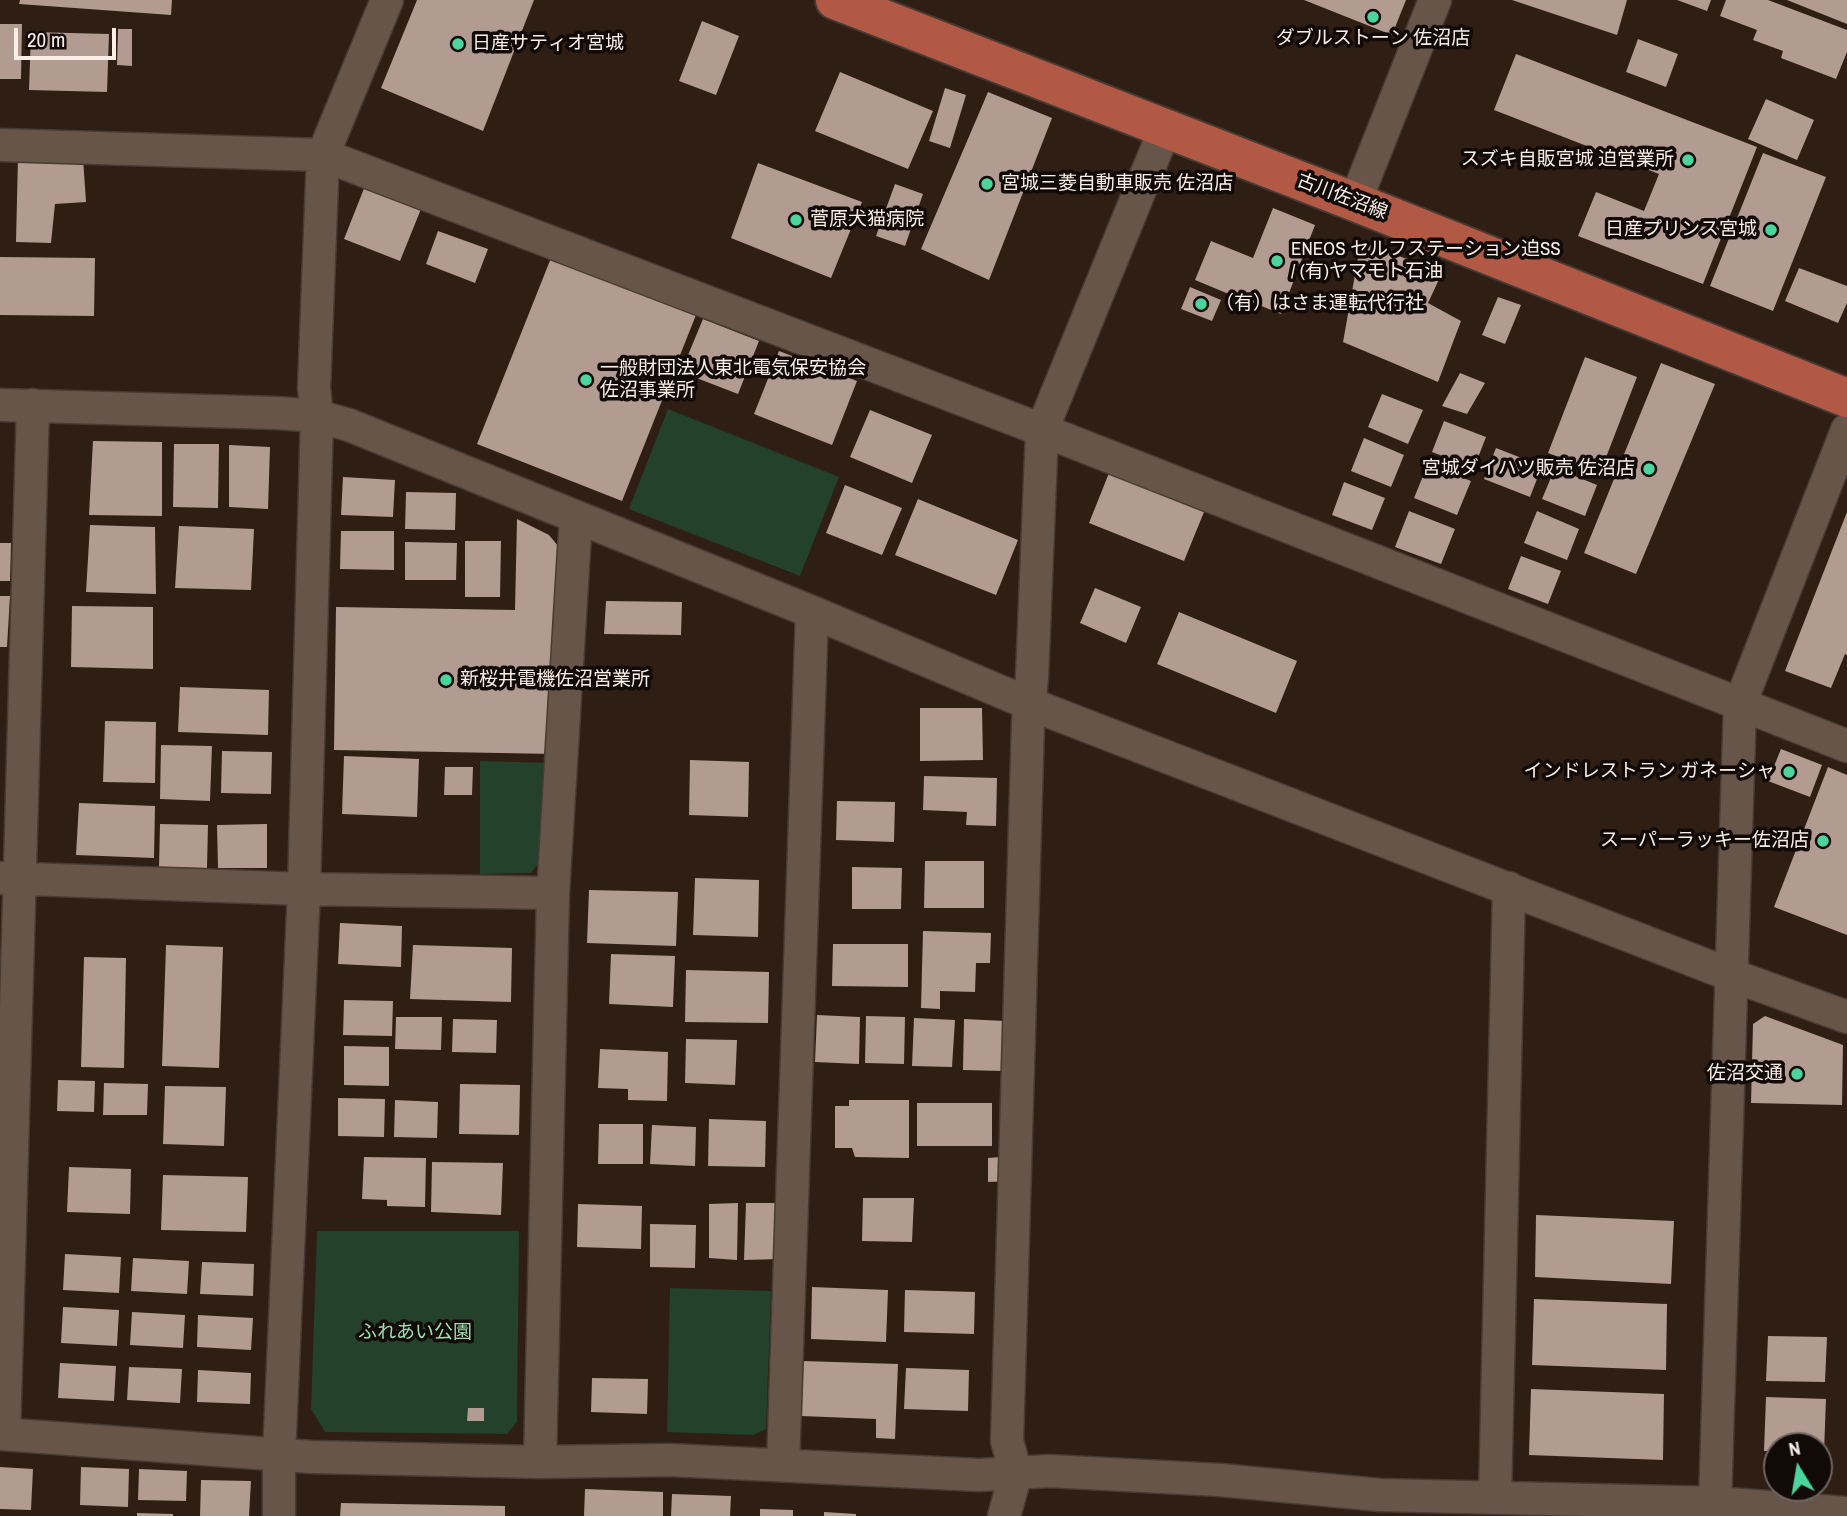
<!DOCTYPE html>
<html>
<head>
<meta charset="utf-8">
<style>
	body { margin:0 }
	#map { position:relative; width:1847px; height:1516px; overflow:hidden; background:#2e1e14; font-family:"Archivo Narrow",sans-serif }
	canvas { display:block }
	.north { position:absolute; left:1763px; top:1432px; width:70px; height:70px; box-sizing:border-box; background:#110a06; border:2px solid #6e6560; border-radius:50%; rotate:349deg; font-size:19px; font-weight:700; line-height:28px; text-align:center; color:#faeee7 }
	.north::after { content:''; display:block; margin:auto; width:24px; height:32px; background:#4bd49b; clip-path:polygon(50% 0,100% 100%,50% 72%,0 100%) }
	.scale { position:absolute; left:14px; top:28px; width:102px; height:32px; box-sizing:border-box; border:4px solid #faeee7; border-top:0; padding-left:9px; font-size:21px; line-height:24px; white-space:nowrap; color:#faeee7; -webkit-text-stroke:5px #110a06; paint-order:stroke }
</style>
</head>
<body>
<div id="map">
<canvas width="1847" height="1516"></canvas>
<div class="north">N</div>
<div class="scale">20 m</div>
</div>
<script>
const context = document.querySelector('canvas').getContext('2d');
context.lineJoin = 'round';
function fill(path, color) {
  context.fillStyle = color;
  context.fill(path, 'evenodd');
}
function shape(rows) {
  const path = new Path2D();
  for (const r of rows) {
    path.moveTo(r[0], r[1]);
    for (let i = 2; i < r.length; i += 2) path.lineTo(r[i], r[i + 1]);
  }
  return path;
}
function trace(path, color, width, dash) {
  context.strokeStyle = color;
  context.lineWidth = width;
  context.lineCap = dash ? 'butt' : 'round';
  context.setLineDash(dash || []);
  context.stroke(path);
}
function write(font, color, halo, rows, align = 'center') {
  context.font = font + ' "Archivo Narrow","Noto Sans JP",sans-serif';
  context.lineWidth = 7;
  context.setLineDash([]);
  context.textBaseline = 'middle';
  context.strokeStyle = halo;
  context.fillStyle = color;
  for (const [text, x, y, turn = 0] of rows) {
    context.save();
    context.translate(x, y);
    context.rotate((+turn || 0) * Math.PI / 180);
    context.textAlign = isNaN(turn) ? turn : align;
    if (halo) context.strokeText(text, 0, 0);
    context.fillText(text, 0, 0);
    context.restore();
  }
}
const green = shape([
	[668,409,839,477,800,576,629,509],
	[480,761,554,763,547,852,531,873,480,874],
	[317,1231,519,1231,517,1422,507,1434,325,1432,311,1409],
	[670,1288,771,1291,766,1429,753,1435,667,1432]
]);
const building = shape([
	[20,0,172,0,171,15,19,4],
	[417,0,534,0,483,131,381,88],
	[1304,0,1406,0,1392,35],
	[1512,0,1627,0,1617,35],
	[1677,0,1711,0,1707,11],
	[1726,0,1768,0,1847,30,1847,52,1836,79,1781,58,1783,51,1753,40,1757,30,1720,16],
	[1787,0,1847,0,1847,24],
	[702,21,739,36,716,95,679,81],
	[0,24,22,24,21,79,0,79],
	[118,29,132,29,132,66,117,65],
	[31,32,109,34,107,92,29,90],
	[1638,39,1678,54,1666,87,1626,72],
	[1516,54,1757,147,1703,284,1578,236,1596,192,1644,211,1659,174,1494,110],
	[840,72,933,111,908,169,815,131],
	[945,88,966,95,950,148,929,141],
	[988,92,1052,118,989,280,921,249],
	[1766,99,1814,120,1797,160,1748,139],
	[1763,153,1826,177,1773,311,1710,286],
	[18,157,83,158,86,202,55,204,51,243,16,242],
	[758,163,862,202,831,278,731,238],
	[895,184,923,194,905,246,876,236],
	[365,186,421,209,400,261,344,239],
	[1273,208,1315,225,1281,314,1237,296,1240,287,1236,297,1195,280,1211,241,1253,258],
	[438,231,488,249,475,283,426,264],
	[1361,241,1442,273,1428,303,1461,321,1438,382,1343,342],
	[0,257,95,258,94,316,0,315],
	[551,258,696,315,622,501,477,444],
	[1799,268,1847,286,1847,303,1838,323,1785,301],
	[1190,287,1221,300,1212,321,1181,309],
	[1498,297,1521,305,1505,344,1482,335],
	[703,319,759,341,738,394,681,372],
	[779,351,857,381,832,445,754,414],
	[1585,357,1637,377,1600,473,1548,453],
	[1661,363,1715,384,1636,574,1584,553],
	[1460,373,1485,383,1467,414,1442,406],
	[1382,394,1423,410,1408,444,1368,427],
	[870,410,932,435,912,483,850,457],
	[1444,421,1486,437,1474,468,1432,452],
	[1364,438,1404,455,1391,487,1351,471],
	[93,441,162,442,162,516,89,515],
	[174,444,219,444,218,508,173,507],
	[229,445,270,447,268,509,229,507],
	[1496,448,1542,466,1530,497,1484,479],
	[1428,464,1471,481,1457,515,1414,498],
	[1555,468,1597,485,1585,516,1542,499],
	[1109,473,1204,512,1184,561,1089,523],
	[343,477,395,480,393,517,341,515],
	[1344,482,1385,498,1372,530,1332,515],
	[845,485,902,508,882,555,826,533],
	[406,492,456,493,455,530,405,529],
	[918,499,1018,540,996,595,895,555],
	[1409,511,1455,529,1441,564,1395,547],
	[1537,511,1579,529,1567,560,1524,543],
	[1847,512,1847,655,1845,654,1831,688,1785,671],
	[517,519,549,535,558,546,555,754,334,750,336,607,515,610],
	[90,525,155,527,156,594,86,592],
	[179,526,254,529,251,590,175,588],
	[341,531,394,531,394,570,340,569],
	[465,541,501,541,500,597,465,597],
	[405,542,457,543,456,580,405,580],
	[0,543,11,543,10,581,0,581],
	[1521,556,1561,571,1548,604,1508,589],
	[1095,588,1141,607,1126,643,1080,623],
	[0,596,10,596,7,647,0,647],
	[606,601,682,602,681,635,604,634],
	[72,606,153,607,153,669,71,667],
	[1179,612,1297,661,1276,713,1157,664],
	[180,687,269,690,268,735,178,732],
	[920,708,982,708,983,760,920,761],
	[105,721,156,722,155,783,103,782],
	[161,745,212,746,210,801,160,799],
	[1781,749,1822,765,1810,797,1768,781],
	[222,751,272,752,271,794,221,793],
	[344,756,419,759,417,817,342,814],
	[690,760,749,762,748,817,689,815],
	[445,767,473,767,472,795,444,795],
	[1828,767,1847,775,1847,935,1774,907],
	[924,776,997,778,996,826,966,825,967,812,923,810],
	[837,801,895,802,894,842,836,840],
	[79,803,155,806,154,858,76,855],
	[160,824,208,825,207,868,159,867],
	[267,824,267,868,218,868,217,825],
	[925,861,984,861,984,908,924,908],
	[852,867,902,868,901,909,852,909],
	[695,878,759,880,758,937,693,935],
	[589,890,678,892,676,946,587,943],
	[340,923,402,926,401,967,338,964],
	[923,931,991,933,990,963,976,963,975,992,940,991,940,1009,921,1008],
	[833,944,908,944,908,987,832,986],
	[166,945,223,947,219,1068,162,1066],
	[413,945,512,948,511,1002,410,999],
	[611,954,675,956,673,1007,609,1004],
	[84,957,126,958,124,1068,81,1067],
	[686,970,769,972,768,1023,685,1022],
	[344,1000,393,1001,392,1036,343,1035],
	[817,1015,860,1017,859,1064,815,1062],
	[866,1016,905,1017,904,1064,865,1063],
	[1765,1016,1843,1045,1842,1105,1751,1103,1753,1024],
	[396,1017,442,1017,441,1050,395,1049],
	[914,1018,955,1020,952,1067,912,1066],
	[453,1019,497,1020,496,1053,452,1052],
	[964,1019,1005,1021,1003,1071,963,1070],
	[686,1039,737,1040,735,1085,685,1083],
	[344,1046,389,1047,389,1086,344,1085],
	[600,1049,668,1052,667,1101,628,1100,628,1089,598,1088],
	[58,1080,95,1081,94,1112,57,1111],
	[104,1083,148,1084,147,1115,103,1115],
	[460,1084,520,1085,519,1135,459,1134],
	[165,1086,226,1087,224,1146,163,1144],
	[338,1098,385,1099,384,1137,338,1136],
	[395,1100,438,1102,437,1138,394,1137],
	[849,1100,909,1100,909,1158,855,1157,852,1148,835,1148,835,1106,849,1106],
	[917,1103,992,1103,992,1146,917,1146],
	[709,1119,766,1121,765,1167,708,1166],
	[599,1124,643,1124,643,1164,598,1164],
	[652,1125,696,1127,695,1166,650,1164],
	[1012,1156,1014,1181,988,1182,988,1158],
	[364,1157,426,1158,425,1207,387,1206,387,1200,362,1199],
	[432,1162,503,1163,501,1215,431,1212],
	[69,1167,131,1169,130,1214,67,1212],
	[163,1175,248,1177,246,1232,161,1230],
	[863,1198,914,1198,912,1242,862,1241],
	[738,1203,737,1260,709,1258,709,1204],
	[746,1203,781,1203,780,1259,744,1260],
	[578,1204,642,1206,641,1249,577,1247],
	[1536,1215,1674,1221,1671,1284,1535,1277],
	[650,1224,696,1225,695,1268,650,1267],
	[65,1254,121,1257,119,1293,63,1290],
	[133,1258,189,1261,187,1294,131,1291],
	[202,1262,254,1264,253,1296,200,1294],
	[812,1287,888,1290,886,1342,811,1339],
	[905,1290,975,1292,974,1334,904,1332],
	[1534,1299,1667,1304,1666,1370,1532,1365],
	[63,1307,119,1310,117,1346,61,1343],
	[132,1312,185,1315,183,1348,130,1345],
	[198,1315,253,1318,251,1350,197,1347],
	[1768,1336,1827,1337,1825,1382,1766,1381],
	[803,1361,898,1364,895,1439,876,1438,876,1419,801,1416],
	[60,1363,116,1366,114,1401,58,1398],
	[129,1367,182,1369,180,1403,127,1400],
	[906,1368,969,1370,968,1411,904,1409],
	[198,1370,251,1373,250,1404,197,1402],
	[592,1378,648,1379,647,1414,591,1412],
	[1531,1389,1664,1394,1663,1460,1529,1455],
	[1766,1397,1826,1399,1824,1452,1819,1452,1819,1446,1777,1446,1777,1451,1764,1451],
	[468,1408,484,1408,484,1421,467,1421],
	[0,1467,33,1469,31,1510,0,1509],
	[81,1467,129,1469,128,1507,80,1505],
	[139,1469,187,1471,186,1501,138,1500],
	[201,1480,251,1481,249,1516,200,1516],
	[585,1489,663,1492,663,1516,584,1516],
	[672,1494,731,1496,730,1516,671,1516],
	[341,1503,505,1506,505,1516,340,1516],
	[760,1509,793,1510,793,1516,760,1516],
	[824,1512,856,1514,856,1516,824,1516],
	[137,1513,173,1514,173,1516,137,1516]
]);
const street = shape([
	[0,145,323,155,1042,430,1847,746],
	[1355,202,1435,0],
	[0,405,277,413,317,416,349,425,812,612,1030,704,1731,975,1847,1017],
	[0,878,304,889,553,893],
	[0,1434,312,1457,540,1462,669,1460,979,1475,1049,1471,1220,1480,1380,1495,1715,1503,1847,1513],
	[4,1434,33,405],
	[540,1462,553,893,576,517],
	[783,1465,812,612],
	[1495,1497,1509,888],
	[1715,1503,1740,704,1847,430],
	[279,1516,279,1455,304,889,317,416,314,388,323,155,387,0],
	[1004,1516,1016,1473,1007,1441,1028,723,1032,677,1042,430,1165,129]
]);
const primary = shape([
	[835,0,1355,202,1847,398]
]);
const markers = [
	[1373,17,7,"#4bd49b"],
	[458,44,7,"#4bd49b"],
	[1688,160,7,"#4bd49b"],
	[987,184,7,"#4bd49b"],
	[796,220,7,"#4bd49b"],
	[1771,230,7,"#4bd49b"],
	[1277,261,7,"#4bd49b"],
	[1201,304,7,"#4bd49b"],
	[586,380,7,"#4bd49b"],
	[1649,469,7,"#4bd49b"],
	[446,680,7,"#4bd49b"],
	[1789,772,7,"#4bd49b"],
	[1823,841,7,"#4bd49b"],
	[1797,1074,7,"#4bd49b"]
];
const poiNames = [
	["ダブルストーン 佐沼店",1373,39,"center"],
	["日産サティオ宮城",472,44],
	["スズキ自販宮城 迫営業所",1674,160,"right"],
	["宮城三菱自動車販売 佐沼店",1001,184],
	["菅原犬猫病院",810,220],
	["日産プリンス宮城",1757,230,"right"],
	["ENEOS セルフステーション迫SS",1291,250],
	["/ (有)ヤマモト石油",1291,272],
	["（有）はさま運転代行社",1215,304],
	["一般財団法人東北電気保安協会",600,369],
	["佐沼事業所",600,391],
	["宮城ダイハツ販売 佐沼店",1635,469,"right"],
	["新桜井電機佐沼営業所",460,680],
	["インドレストラン ガネーシャ",1775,772,"right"],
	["スーパーラッキー佐沼店",1809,841,"right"],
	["佐沼交通",1783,1074,"right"]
];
const streetNames = [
	["古川佐沼線",1342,197,21]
];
const parkNames = [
	["ふれあい公園",415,1333]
];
fill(green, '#23412b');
fill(building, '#b29b91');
trace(street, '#483b34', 35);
trace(primary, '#483b34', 42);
trace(street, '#68554a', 32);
trace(primary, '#b15945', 38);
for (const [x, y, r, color] of markers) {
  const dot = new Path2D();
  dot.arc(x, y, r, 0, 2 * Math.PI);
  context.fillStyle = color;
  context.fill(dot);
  trace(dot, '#110a06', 2.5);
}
write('19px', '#faeee7', '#110a06', poiNames, 'left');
write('19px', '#faeee7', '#110a06', streetNames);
write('19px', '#9fdeae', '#110a06', parkNames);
</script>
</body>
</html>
